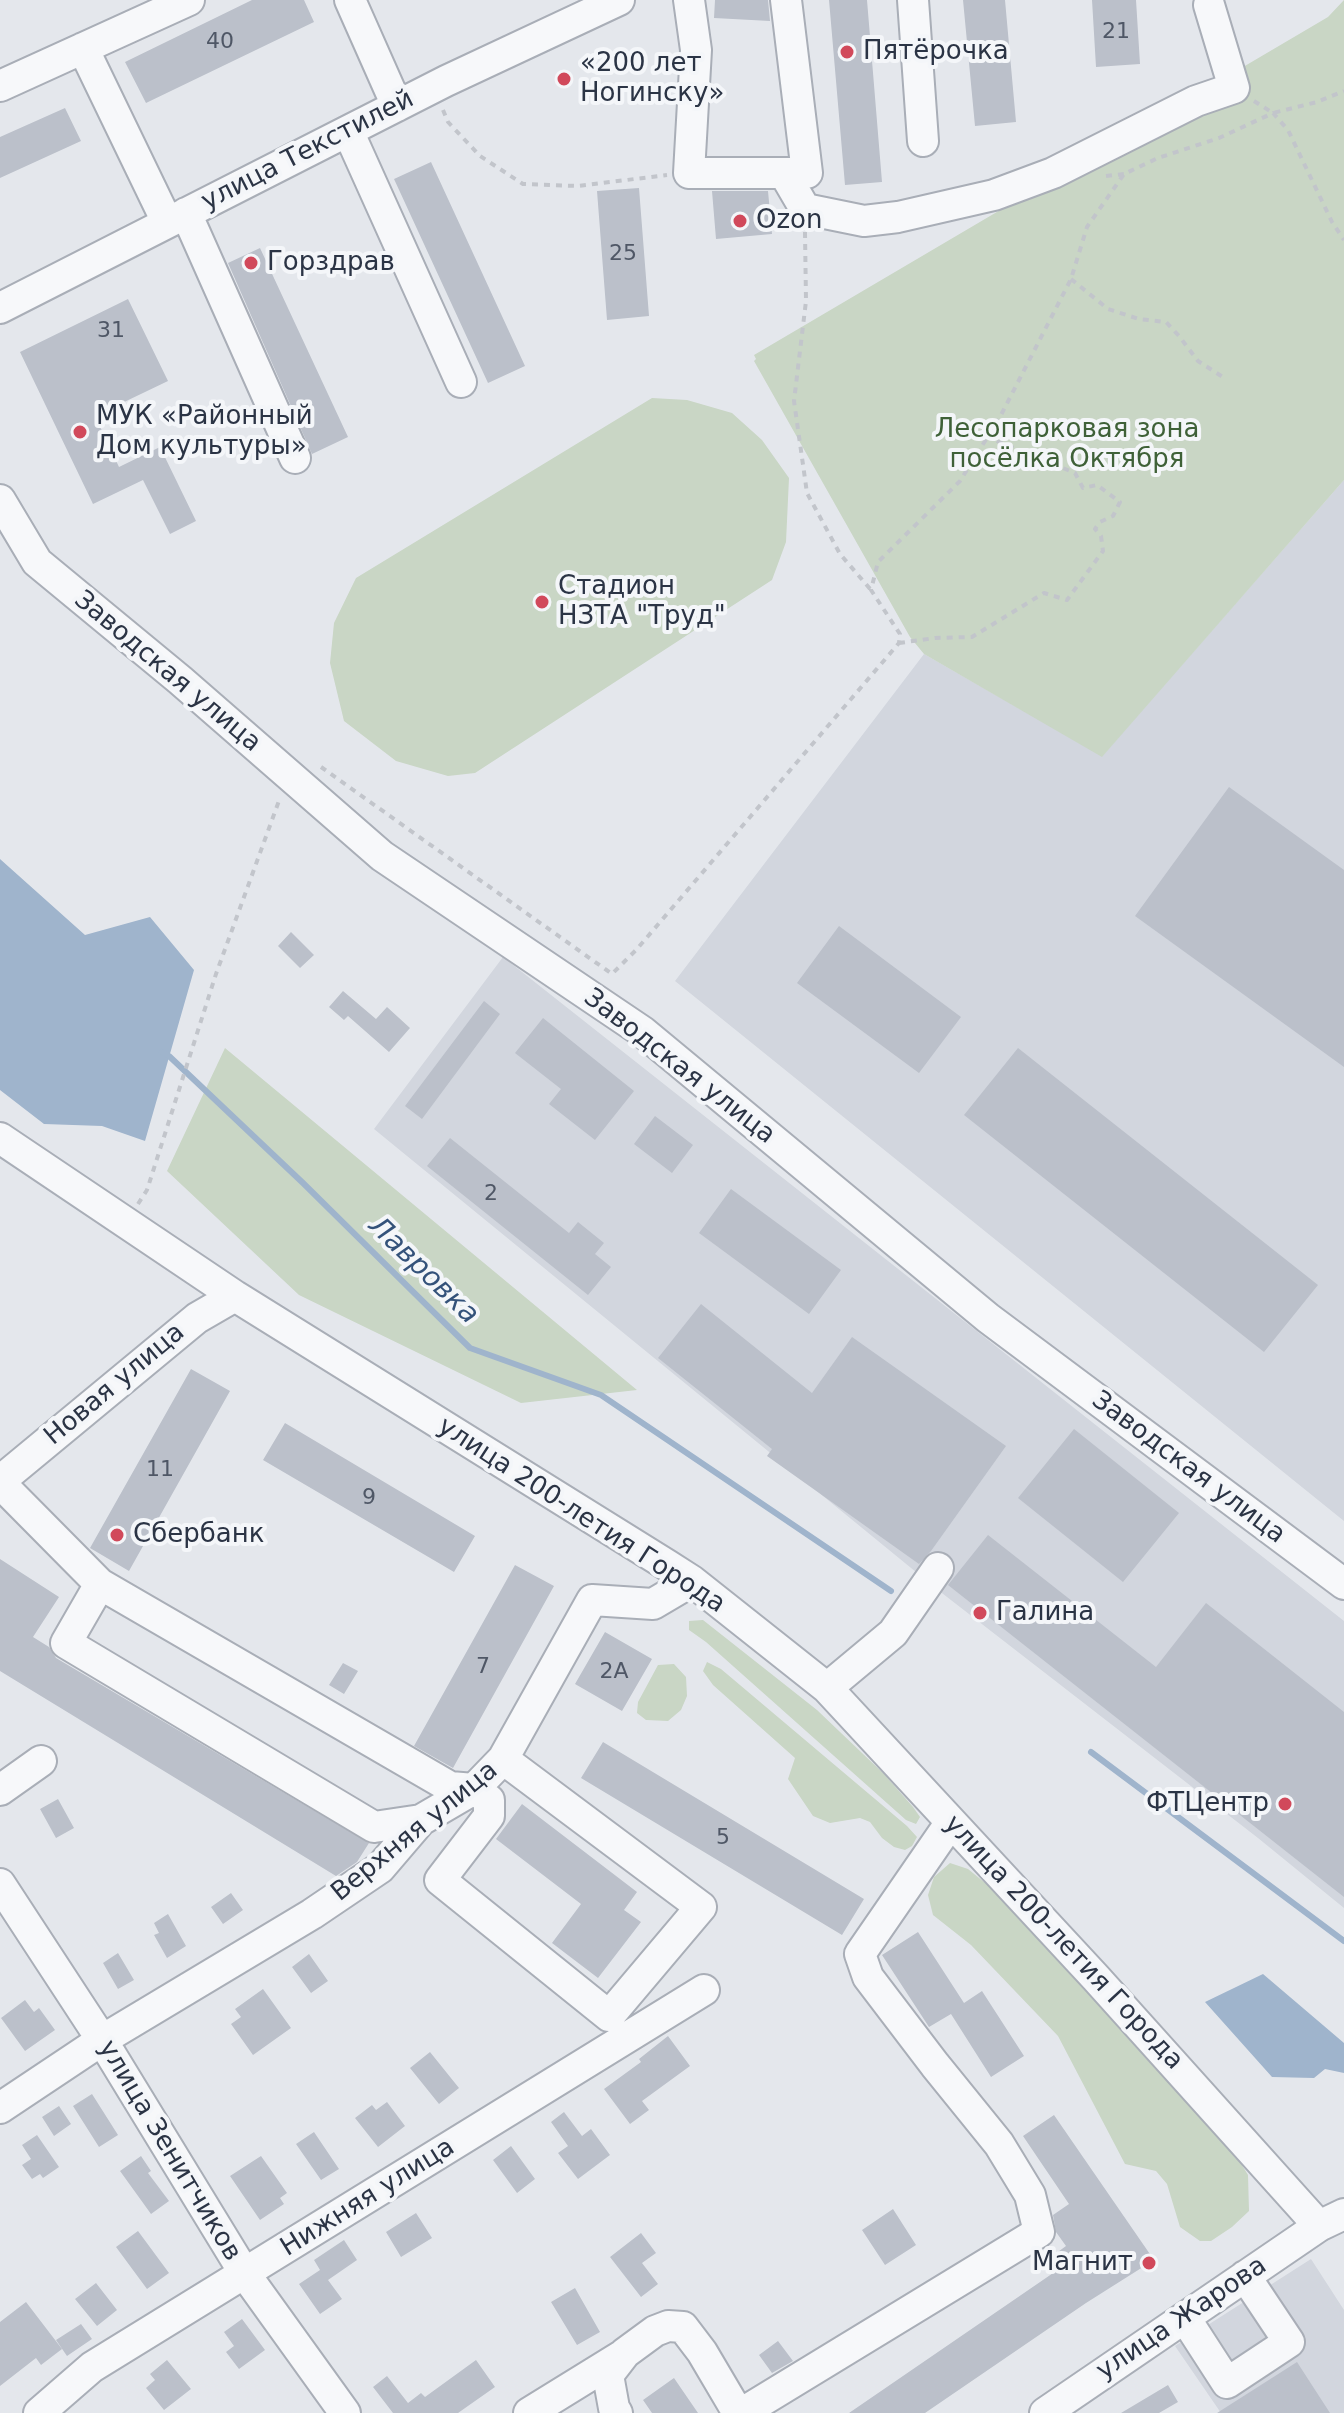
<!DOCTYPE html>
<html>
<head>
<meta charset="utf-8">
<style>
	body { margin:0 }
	canvas { display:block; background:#e4e7ec }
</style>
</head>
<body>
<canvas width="1344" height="2413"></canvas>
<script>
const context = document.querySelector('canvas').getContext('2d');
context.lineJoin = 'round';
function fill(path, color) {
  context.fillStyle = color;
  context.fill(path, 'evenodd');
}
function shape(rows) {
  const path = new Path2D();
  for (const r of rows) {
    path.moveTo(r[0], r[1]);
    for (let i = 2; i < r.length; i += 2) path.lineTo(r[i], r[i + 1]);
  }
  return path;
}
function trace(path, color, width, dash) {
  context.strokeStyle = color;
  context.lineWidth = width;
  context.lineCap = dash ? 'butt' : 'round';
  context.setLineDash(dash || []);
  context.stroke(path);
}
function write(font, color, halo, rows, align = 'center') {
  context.font = font + ' "DejaVu Sans",sans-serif';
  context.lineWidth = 8;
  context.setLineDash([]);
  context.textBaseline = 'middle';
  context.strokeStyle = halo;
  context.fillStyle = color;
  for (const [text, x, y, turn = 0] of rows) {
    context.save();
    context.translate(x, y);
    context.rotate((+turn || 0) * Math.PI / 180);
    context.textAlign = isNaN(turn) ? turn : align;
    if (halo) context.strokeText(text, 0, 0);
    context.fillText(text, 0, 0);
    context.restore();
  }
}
const built = shape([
	[1344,480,1344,1521,675,981,924,654,1102,756],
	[503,957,1344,1621,1344,1908,1258,1838,938,1590,374,1129],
	[1311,2259,1344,2310,1344,2413,1221,2413,1175,2346]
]);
const green = shape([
	[1344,0,1344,480,1102,757,924,654,910,637,754,361,756,359,754,355,1328,17],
	[652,398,687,400,732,413,762,440,789,478,786,542,772,580,475,773,448,776,396,761,344,721,330,663,334,623,356,578],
	[225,1048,637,1390,521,1403,299,1295,167,1171],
	[703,1620,817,1710,884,1774,913,1807,920,1817,916,1824,906,1820,706,1642,689,1630,689,1621],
	[707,1662,721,1669,907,1826,917,1837,912,1846,905,1850,894,1847,882,1838,870,1822,860,1818,830,1823,813,1816,788,1779,795,1758,713,1685,703,1671],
	[674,1664,686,1677,687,1696,681,1710,668,1721,646,1720,637,1713,638,1702,658,1665],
	[950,1863,968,1869,1000,1895,1237,2157,1248,2175,1249,2211,1232,2227,1211,2241,1200,2241,1180,2227,1167,2184,1156,2171,1125,2164,1058,2036,971,1945,933,1915,928,1895,934,1877]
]);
const water = shape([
	[0,859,85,935,150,917,194,970,145,1141,102,1126,44,1124,0,1090],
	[1263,1974,1344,2043,1344,2073,1325,2069,1314,2078,1272,2077,1205,2002]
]);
const stream = shape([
	[162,1052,169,1056,303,1183,470,1348,601,1395,891,1591],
	[1091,1752,1344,1941]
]);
const building = shape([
	[252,0,304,0,314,22,146,103,125,62],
	[715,0,768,0,770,21,714,18],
	[829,0,867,0,882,182,845,185],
	[963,0,1005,0,1016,122,975,126],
	[1092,0,1136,0,1140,64,1096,67],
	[65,108,81,141,0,178,0,137],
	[431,162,525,366,488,383,394,179],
	[639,188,649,316,607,320,597,191],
	[712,191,768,191,772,234,716,239],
	[260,248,348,437,312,454,228,263],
	[128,299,168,381,95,416,119,467,160,447,196,521,170,534,143,480,93,504,20,352],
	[1229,787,1344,870,1344,1067,1135,916],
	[839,926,961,1017,919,1073,797,983],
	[291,932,314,955,300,968,278,946],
	[343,991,376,1019,387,1007,410,1028,389,1052,348,1016,344,1020,329,1007],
	[484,1001,500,1014,422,1119,405,1106],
	[543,1018,634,1091,595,1140,549,1104,561,1089,515,1053],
	[1018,1048,1318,1285,1264,1352,964,1115],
	[655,1116,693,1145,672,1173,634,1144],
	[450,1138,569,1233,578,1222,604,1243,595,1254,611,1267,588,1295,427,1166],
	[731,1189,841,1270,809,1314,699,1233],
	[701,1304,812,1393,852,1337,1006,1446,931,1551,919,1564,767,1456,772,1449,658,1358],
	[191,1369,230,1391,129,1571,90,1548],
	[285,1423,475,1536,454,1572,263,1460],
	[1074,1429,1179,1513,1123,1582,1018,1498],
	[988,1535,1156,1667,1206,1603,1344,1712,1344,1897,948,1585],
	[0,1559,59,1597,33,1637,49,1647,56,1658,369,1843,357,1862,336,1876,0,1671],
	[515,1565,554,1586,453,1768,414,1746],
	[605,1632,652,1659,622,1711,575,1684],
	[343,1663,358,1671,344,1694,329,1685],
	[603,1742,864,1899,842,1935,581,1778],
	[58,1799,74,1828,56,1838,40,1809],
	[522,1804,637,1892,624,1910,641,1922,598,1978,552,1943,581,1904,496,1839],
	[231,1893,243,1910,223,1924,211,1907],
	[168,1914,186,1946,167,1958,154,1935,159,1933,154,1923],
	[918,1932,964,2003,982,1991,1024,2056,991,2077,951,2014,929,2027,882,1955],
	[118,1953,134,1980,118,1989,103,1963],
	[309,1954,328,1981,311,1993,292,1967],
	[263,1989,291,2028,253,2055,231,2024,241,2017,235,2009],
	[25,2000,34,2012,39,2008,55,2030,25,2051,1,2018],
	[668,2036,690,2066,642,2101,649,2110,630,2124,604,2089,641,2062,639,2059],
	[430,2052,459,2088,439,2104,410,2068],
	[92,2094,118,2135,99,2147,73,2106],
	[387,2102,405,2126,378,2147,355,2118,372,2105,376,2110],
	[59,2106,71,2124,54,2136,42,2117],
	[564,2112,582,2136,591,2129,610,2155,578,2179,558,2153,568,2146,551,2122],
	[1054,2115,1154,2260,1086,2303,925,2413,849,2413,1059,2269,1051,2257,1066,2246,1056,2232,1053,2215,1069,2204,1023,2136],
	[314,2132,339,2169,321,2180,296,2144],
	[37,2135,59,2167,43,2178,40,2174,32,2179,22,2165,31,2159,22,2145],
	[511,2146,535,2179,517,2193,493,2160],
	[141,2156,151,2171,148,2173,169,2201,151,2214,120,2171],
	[261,2156,287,2193,280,2198,284,2204,260,2220,230,2176],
	[893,2209,916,2245,885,2265,862,2230],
	[416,2213,432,2238,401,2257,386,2232],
	[138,2231,169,2273,147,2289,116,2247],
	[641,2233,656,2253,642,2263,658,2284,641,2297,610,2257],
	[344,2240,357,2260,328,2280,342,2299,320,2314,299,2284,320,2270,314,2260],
	[96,2283,117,2310,97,2326,75,2299],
	[575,2288,600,2332,577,2345,551,2302],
	[26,2302,62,2349,41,2365,36,2358,0,2386,0,2322],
	[242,2319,265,2350,239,2369,226,2352,234,2346,224,2332],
	[81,2324,92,2339,67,2356,56,2340],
	[778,2341,793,2361,772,2373,759,2355],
	[167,2360,191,2389,164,2410,146,2388,155,2380,150,2374],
	[476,2360,495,2387,458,2413,393,2413,373,2387,387,2376,408,2403,421,2393,425,2397],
	[1297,2362,1330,2413,1217,2413],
	[674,2378,698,2413,652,2413,643,2400],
	[1168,2385,1178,2402,1159,2413,1121,2413]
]);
const path = shape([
	[1254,101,1273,113,1317,102,1344,91],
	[443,110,448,122,480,156,523,184,578,186,667,175],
	[1106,176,1124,174],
	[805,232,806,301,794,401,807,493,840,554,871,590],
	[1071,279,1108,309,1139,319,1166,322,1179,336,1198,361,1226,379],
	[899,643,935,638,972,637,1044,593,1067,600,1103,551,1101,536,1095,529,1100,522,1113,516,1120,502,1097,485,1083,488,1075,473,987,437],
	[321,767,612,974,637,949,899,643,900,634,871,590,878,562,960,481,1000,417,1071,279,1087,227,1124,174,1158,158,1219,138,1273,113,1288,130,1332,222,1344,240],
	[138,1204,147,1190,216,974,280,798]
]);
const minor = shape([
	[350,0,397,106],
	[689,0,696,50,689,173,807,173,786,0],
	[913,0,923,141],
	[83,48,167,222],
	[0,86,189,0],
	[348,131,461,382],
	[784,173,805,209,864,221,898,217,994,195,1053,173,1196,101,1234,88,1209,5],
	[186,213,295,458],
	[0,308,446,81,619,0],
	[0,500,37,562,180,680,382,856,643,1032,988,1318,1344,1584],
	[0,1138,235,1296,667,1565,692,1581,827,1688,1096,1978,1319,2226],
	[0,1481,197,1318,235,1296],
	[0,1483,100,1584,450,1787,474,1789,489,1800,489,1816,440,1880,609,2016,701,1907,503,1759],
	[100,1584,66,1643,374,1827,421,1820],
	[827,1688,893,1633,938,1568],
	[0,1790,41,1761],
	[0,1884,102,2040,245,2274,345,2413],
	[0,2108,102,2040,312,1914,380,1868,421,1820,474,1789,503,1759,592,1600,653,1604,692,1581],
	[1185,2318,1227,2383,1289,2342,1245,2276],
	[39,2413,92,2367,704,1990],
	[529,2413,623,2355],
	[617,2413,614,2408,608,2375,625,2353,655,2331,668,2326,683,2327,702,2352,738,2413],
	[742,2413,1039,2232,1030,2195,999,2144,935,2065,868,1977,860,1954,951,1822],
	[1045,2413,1319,2226,1344,2214]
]);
const markers = [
	[847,52,8,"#d1495b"],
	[564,79,8,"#d1495b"],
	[740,221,8,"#d1495b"],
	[251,263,8,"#d1495b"],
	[80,432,8,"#d1495b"],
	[542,602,8,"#d1495b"],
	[117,1535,8,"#d1495b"],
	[980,1613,8,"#d1495b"],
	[1285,1804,8,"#d1495b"],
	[1149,2263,8,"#d1495b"]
];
const numberNames = [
	["21",1116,32],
	["40",220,42],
	["25",623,254],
	["31",111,331],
	["2",491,1194],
	["11",160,1470],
	["9",369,1498],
	["7",483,1667],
	["2А",614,1672],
	["5",723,1838]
];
const poiNames = [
	["Пятёрочка",863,52],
	["«200 лет",580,64],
	["Ногинску»",580,94],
	["Ozon",756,221],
	["Горздрав",267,263],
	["МУК «Районный",96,417],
	["Дом культуры»",96,447],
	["Стадион",558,587],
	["НЗТА \"Труд\"",558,617],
	["Сбербанк",133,1535],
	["Галина",996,1613],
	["ФТЦентр",1269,1804,"right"],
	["Магнит",1133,2263,"right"]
];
const streetNames = [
	["улица Текстилей",308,151,-27],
	["Заводская улица",167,672,40],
	["Заводская улица",679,1067,38],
	["Новая улица",115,1385,-40],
	["Заводская улица",1188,1468,37],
	["улица 200-летия Города",581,1516,33],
	["Верхняя улица",415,1832,-39],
	["улица 200-летия Города",1063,1943,47],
	["улица Зенитчиков",169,2151,59],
	["Нижняя улица",368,2198,-32],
	["улица Жарова",1182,2319,-34]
];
const parkNames = [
	["Лесопарковая зона",1067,430],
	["посёлка Октября",1067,460]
];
const waterNames = [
	["Лавровка",423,1271,44]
];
fill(built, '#d2d6de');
fill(green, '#c9d6c5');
fill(water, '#9fb4cc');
trace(stream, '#9fb4cc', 6);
fill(building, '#bbc0ca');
trace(minor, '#a9aeb7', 34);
trace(path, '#c2c5cb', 4, [6, 6]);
trace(minor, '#f7f8fa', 30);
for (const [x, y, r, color] of markers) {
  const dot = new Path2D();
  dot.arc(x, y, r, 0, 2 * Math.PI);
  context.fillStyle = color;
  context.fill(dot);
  trace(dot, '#f4f6f9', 3);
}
write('22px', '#4f5766', null, numberNames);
write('26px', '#2b3445', '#f4f6f9', poiNames, 'left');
write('26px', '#2b3445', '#f4f6f9', streetNames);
write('26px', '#3f6138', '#f4f6f9', parkNames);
write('italic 28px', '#34527a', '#f4f6f9', waterNames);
</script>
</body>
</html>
